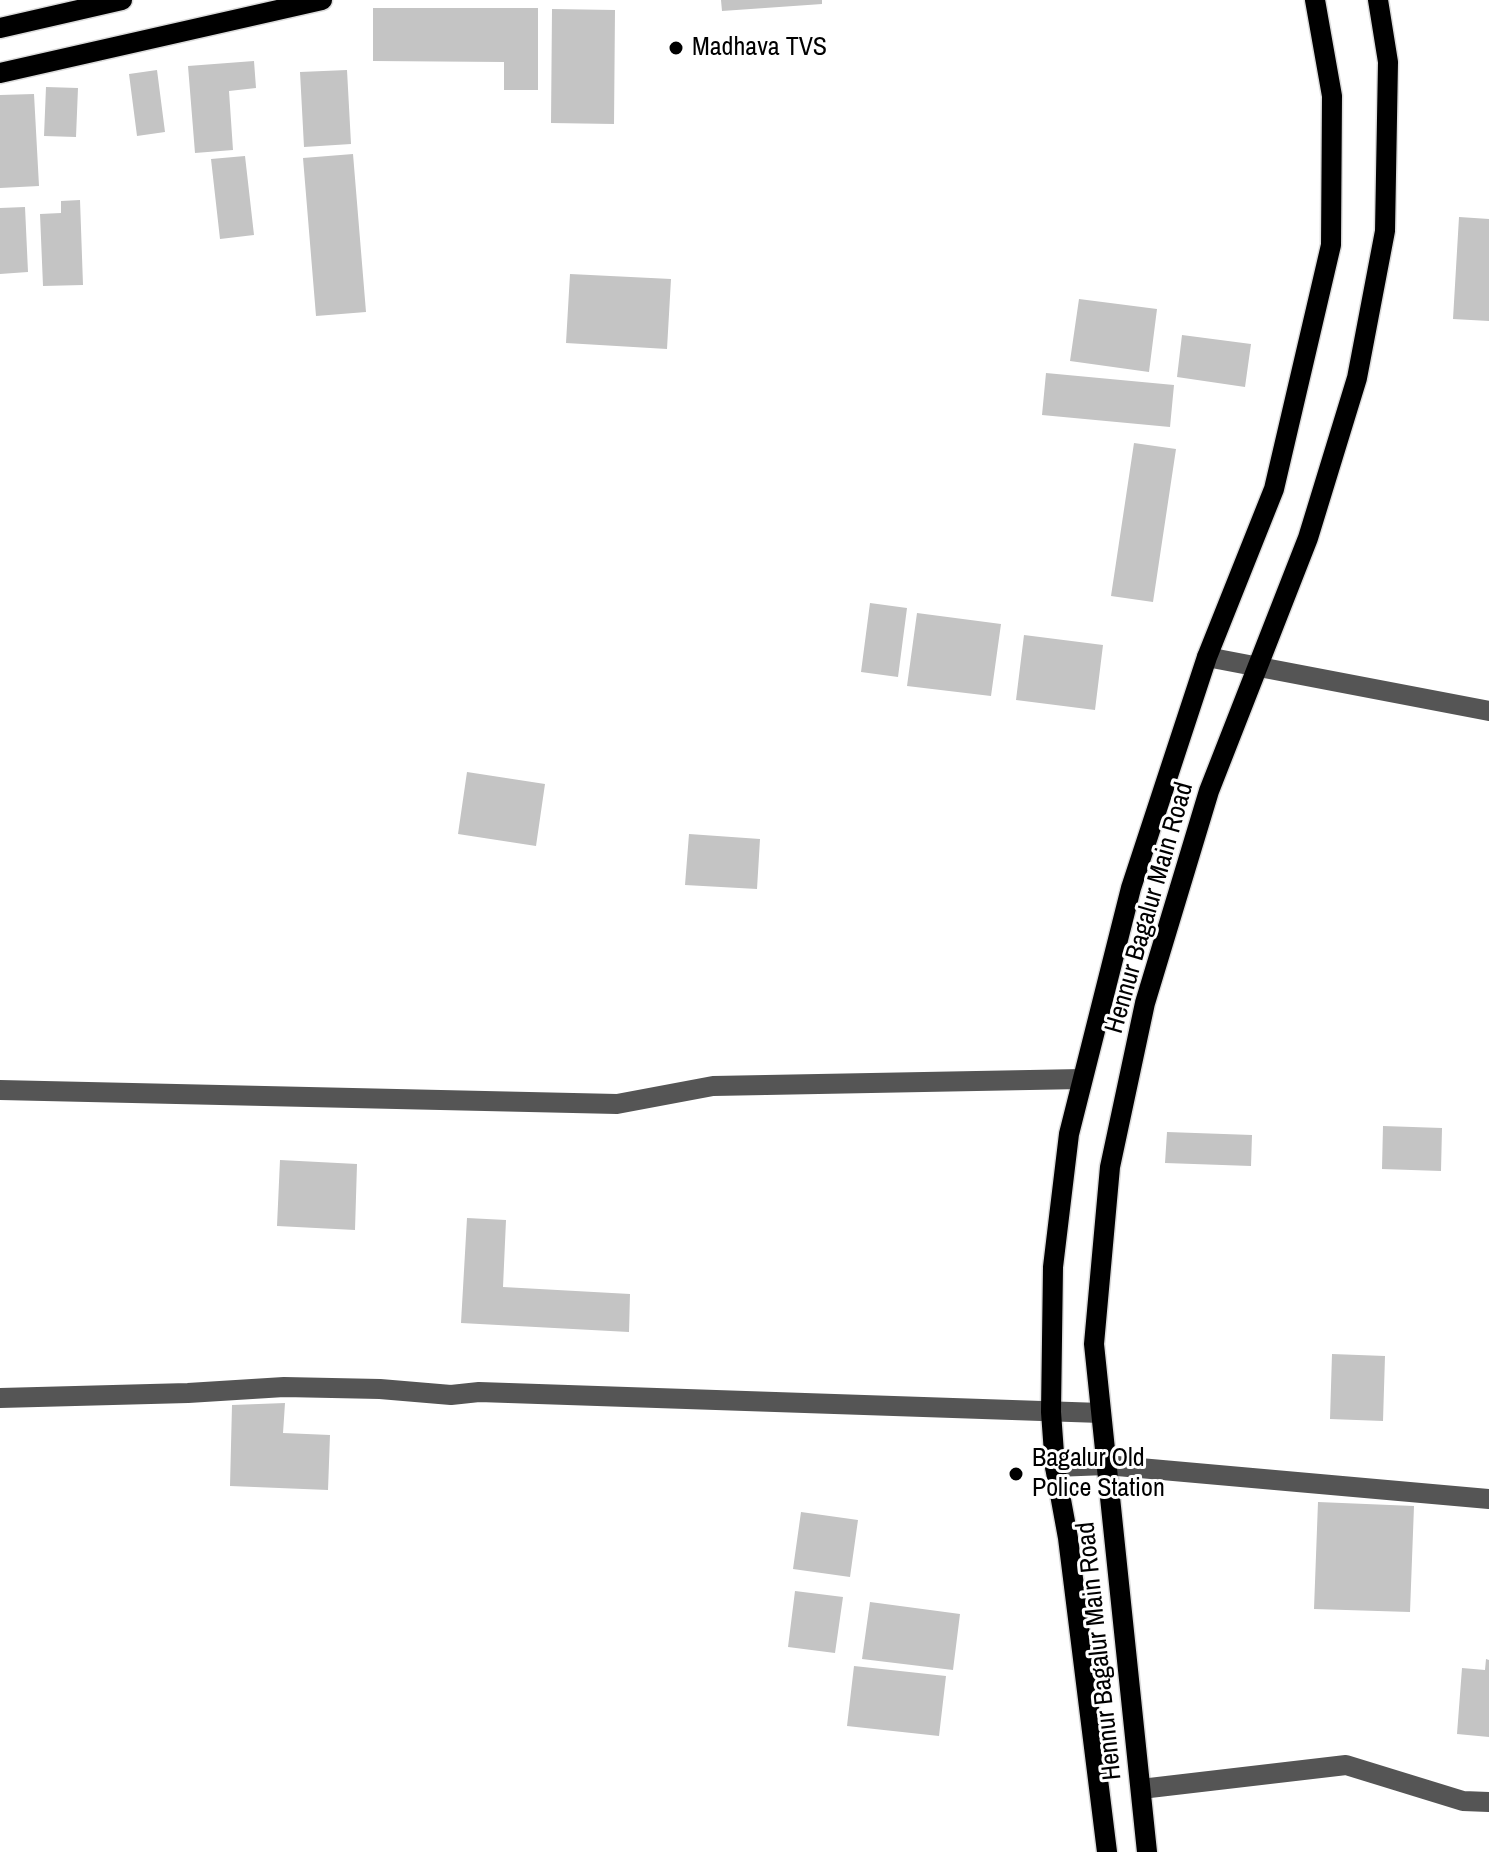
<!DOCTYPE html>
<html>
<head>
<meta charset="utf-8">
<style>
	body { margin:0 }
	canvas { display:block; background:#fff }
</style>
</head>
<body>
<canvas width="1489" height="1852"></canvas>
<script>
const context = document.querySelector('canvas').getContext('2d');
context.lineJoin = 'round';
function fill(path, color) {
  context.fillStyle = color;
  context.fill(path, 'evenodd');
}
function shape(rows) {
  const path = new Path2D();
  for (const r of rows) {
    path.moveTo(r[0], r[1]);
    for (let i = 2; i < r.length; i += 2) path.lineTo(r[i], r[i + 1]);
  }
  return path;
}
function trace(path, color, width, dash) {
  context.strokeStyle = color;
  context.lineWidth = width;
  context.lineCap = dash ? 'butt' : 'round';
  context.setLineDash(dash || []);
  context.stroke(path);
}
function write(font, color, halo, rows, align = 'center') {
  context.font = font + ' "Archivo Narrow",sans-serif';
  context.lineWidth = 6;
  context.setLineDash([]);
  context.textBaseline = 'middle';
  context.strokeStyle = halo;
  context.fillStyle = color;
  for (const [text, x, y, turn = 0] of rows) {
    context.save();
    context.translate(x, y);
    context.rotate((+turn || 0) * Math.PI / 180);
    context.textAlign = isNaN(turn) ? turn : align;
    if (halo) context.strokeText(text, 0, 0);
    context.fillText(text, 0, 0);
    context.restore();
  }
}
const building = shape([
	[721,0,822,0,822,4,722,11],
	[373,8,538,8,538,90,504,90,504,62,373,61],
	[552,9,615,10,614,124,551,123],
	[254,61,256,88,229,91,233,150,195,153,188,66],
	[157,70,165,132,137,136,129,74],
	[347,70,351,144,304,147,300,72],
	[46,87,78,88,76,137,44,136],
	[34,94,39,186,0,188,0,95],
	[353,154,366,312,316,316,303,158],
	[245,156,254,235,220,239,211,159],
	[80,200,83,285,43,286,40,214,61,213,61,201],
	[25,207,28,272,0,274,0,208],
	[1459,217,1489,219,1489,321,1453,319],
	[570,274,671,279,667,349,566,343],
	[1079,299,1157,309,1149,372,1070,361],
	[1182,335,1251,344,1245,387,1177,377],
	[1046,373,1174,385,1170,427,1042,415],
	[1134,443,1176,449,1153,602,1111,596],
	[870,603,907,608,898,677,861,672],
	[917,613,1001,624,991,696,907,686],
	[1024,635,1103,645,1095,710,1016,700],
	[467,772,545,784,536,846,458,834],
	[689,834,760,839,757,889,685,885],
	[1383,1126,1442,1128,1441,1171,1382,1169],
	[1167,1132,1252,1135,1251,1166,1165,1163],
	[280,1160,357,1164,355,1230,277,1226],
	[467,1218,506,1220,503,1287,630,1294,629,1332,461,1323],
	[1332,1354,1385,1356,1383,1421,1330,1419],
	[285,1403,283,1433,330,1435,328,1490,230,1486,232,1405],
	[1318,1502,1414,1506,1410,1612,1314,1609],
	[801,1512,858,1520,850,1577,793,1569],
	[795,1591,843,1597,835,1653,788,1647],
	[870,1602,960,1614,953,1670,862,1659],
	[1486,1659,1489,1660,1489,1737,1457,1734,1462,1668,1485,1670],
	[854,1666,946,1676,939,1736,847,1726]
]);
const minor = shape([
	[1207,657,1489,711],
	[0,1090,617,1104,713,1086,1082,1079],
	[0,1398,188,1393,284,1387,380,1389,451,1395,479,1392,1101,1413],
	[1055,1467,1106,1465,1489,1499],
	[1141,1789,1346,1765,1463,1801,1489,1802]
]);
const major = shape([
	[0,28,122,0],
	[0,73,322,0],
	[1107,1852,1068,1538,1055,1467,1051,1412,1053,1267,1069,1134,1131,888,1207,657,1274,489,1331,245,1332,96,1315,0],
	[1147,1852,1094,1344,1110,1167,1145,1003,1209,791,1308,538,1357,378,1385,231,1388,62,1378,0]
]);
const markers = [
	[676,48,8,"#000"],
	[1016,1474,8,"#000"]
];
const poiNames = [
	["Madhava TVS",692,48],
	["Bagalur Old",1032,1459],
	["Police Station",1032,1489]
];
const streetNames = [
	["Hennur Bagalur Main Road",1150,908,-74],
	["Hennur Bagalur Main Road",1100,1651,-96]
];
fill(building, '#c4c4c4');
trace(major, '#dbdbdb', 23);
trace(minor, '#555', 20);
trace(major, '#000', 20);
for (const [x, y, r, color] of markers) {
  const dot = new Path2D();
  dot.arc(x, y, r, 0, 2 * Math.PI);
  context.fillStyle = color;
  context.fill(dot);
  trace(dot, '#fff', 3);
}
write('26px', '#000', '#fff', poiNames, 'left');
write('26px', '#000', '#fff', streetNames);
</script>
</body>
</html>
